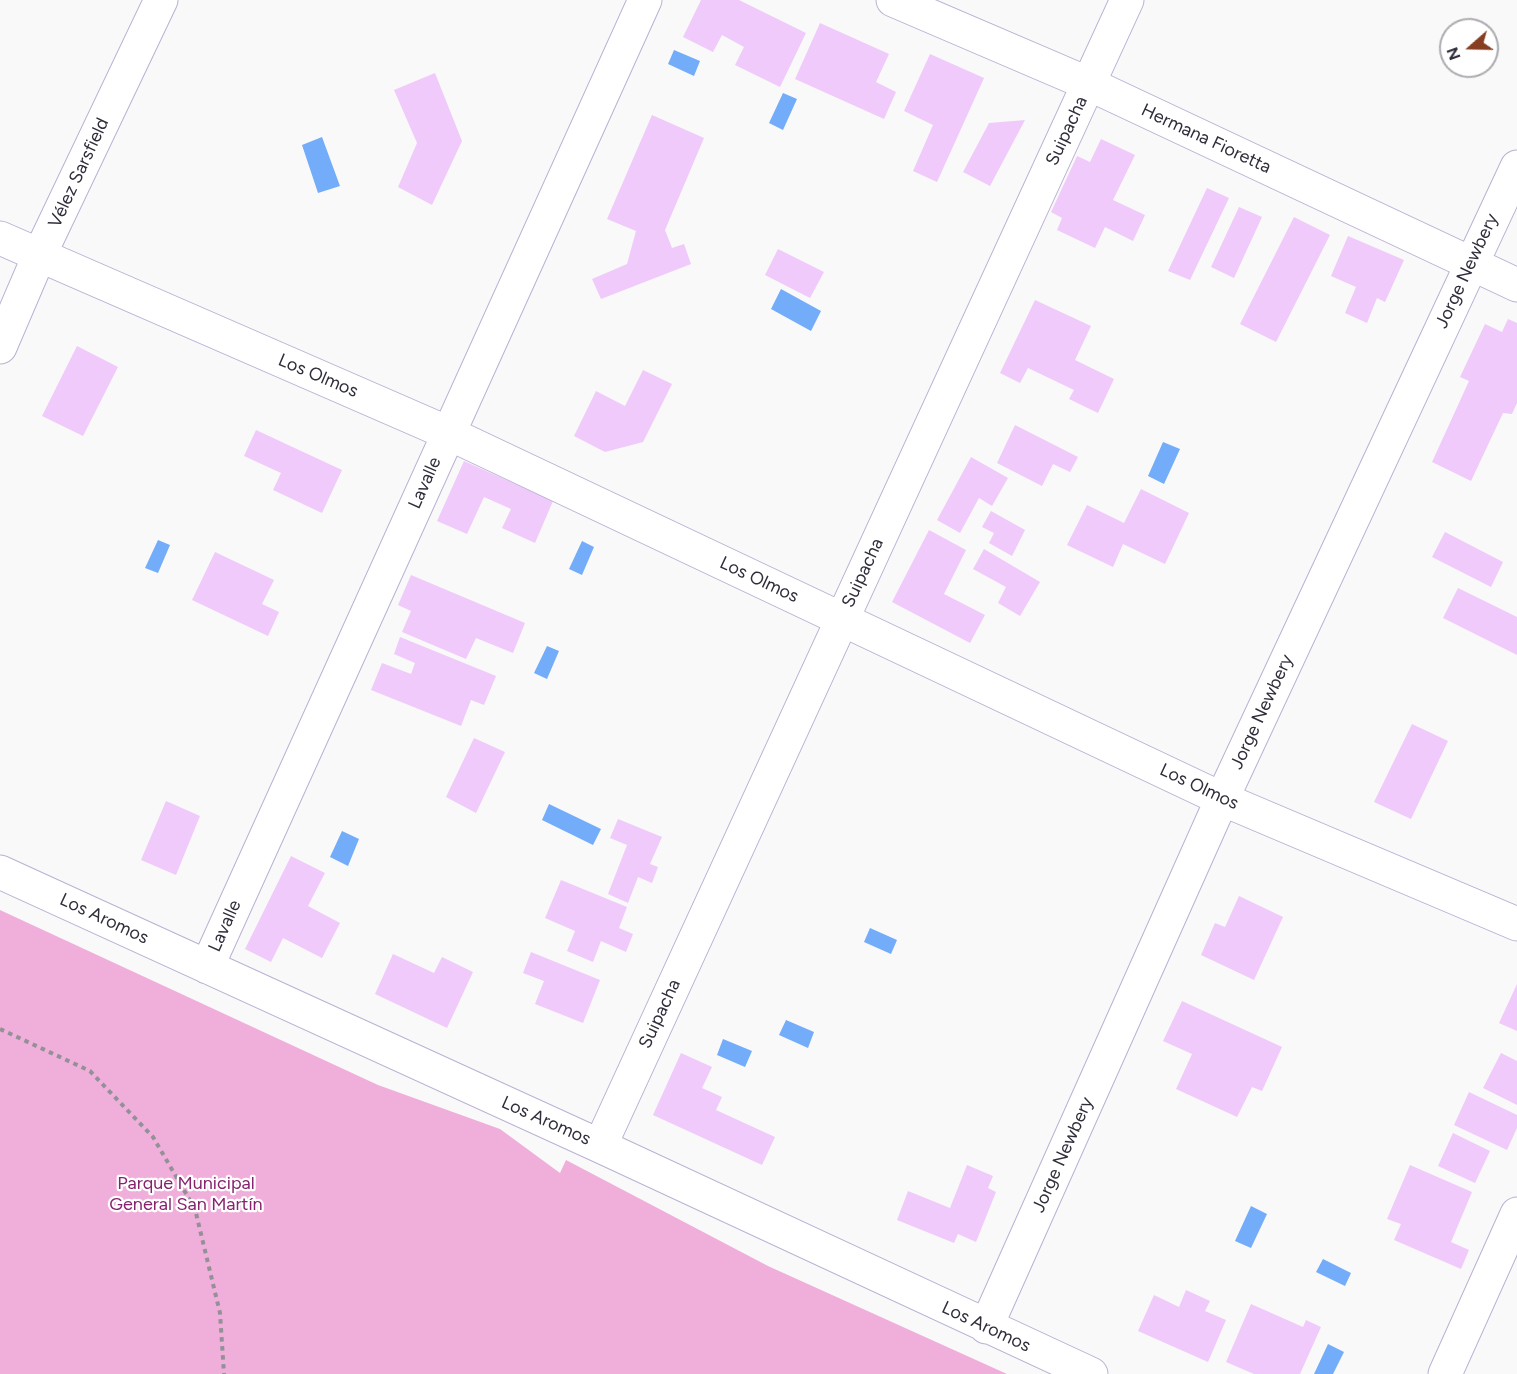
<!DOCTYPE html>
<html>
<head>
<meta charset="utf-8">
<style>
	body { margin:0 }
	#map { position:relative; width:1517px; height:1374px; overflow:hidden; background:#f9f9f9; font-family:Figtree,sans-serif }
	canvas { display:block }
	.north { position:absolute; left:1439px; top:18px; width:60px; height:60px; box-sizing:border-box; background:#fff; border:2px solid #adabb0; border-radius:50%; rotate:250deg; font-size:16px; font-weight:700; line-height:24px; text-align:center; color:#312d3a }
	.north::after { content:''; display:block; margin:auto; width:21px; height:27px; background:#873e21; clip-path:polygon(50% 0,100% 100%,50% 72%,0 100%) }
</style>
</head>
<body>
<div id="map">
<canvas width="1517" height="1374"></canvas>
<div class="north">N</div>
</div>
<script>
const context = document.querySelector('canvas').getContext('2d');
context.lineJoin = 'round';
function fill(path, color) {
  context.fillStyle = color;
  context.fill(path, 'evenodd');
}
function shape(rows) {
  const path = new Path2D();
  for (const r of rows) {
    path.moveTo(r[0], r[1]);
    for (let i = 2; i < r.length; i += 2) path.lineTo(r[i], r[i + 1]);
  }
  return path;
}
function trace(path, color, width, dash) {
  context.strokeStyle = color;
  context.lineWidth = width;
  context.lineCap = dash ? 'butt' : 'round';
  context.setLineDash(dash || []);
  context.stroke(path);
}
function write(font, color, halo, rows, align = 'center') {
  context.font = font + ' Figtree,sans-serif';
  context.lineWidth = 4.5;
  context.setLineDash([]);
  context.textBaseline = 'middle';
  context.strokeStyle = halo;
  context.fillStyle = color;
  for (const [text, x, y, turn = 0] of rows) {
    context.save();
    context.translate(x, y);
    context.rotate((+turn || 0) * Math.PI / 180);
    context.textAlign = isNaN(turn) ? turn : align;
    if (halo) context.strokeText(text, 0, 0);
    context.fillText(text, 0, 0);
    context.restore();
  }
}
const green = shape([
	[0,910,378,1085,500,1129,560,1173,566,1160,768,1266,1007,1374,0,1374]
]);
const water = shape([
	[674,50,700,61,694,76,668,64],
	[783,93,797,99,783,130,769,123],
	[322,137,340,186,318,193,302,145],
	[781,289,821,311,811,331,771,309],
	[1163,442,1180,449,1164,484,1148,476],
	[158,540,170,545,158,573,145,568],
	[582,541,594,547,582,575,569,569],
	[547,646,559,651,547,679,534,673],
	[549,804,601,829,593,845,542,820],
	[342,831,359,839,348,866,330,857],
	[870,928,897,940,891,954,864,942],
	[786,1020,814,1032,808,1048,779,1035],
	[723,1039,752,1051,745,1067,717,1055],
	[1251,1206,1267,1214,1251,1248,1235,1241],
	[1323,1259,1351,1273,1345,1286,1316,1272],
	[1328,1344,1344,1352,1333,1374,1314,1374]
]);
const building = shape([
	[701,0,739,0,806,33,780,87,735,65,744,47,722,35,713,52,683,37],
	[820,23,889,54,876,82,896,92,884,119,795,79],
	[930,54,984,78,937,182,913,171,933,125,904,111],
	[435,73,462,141,432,205,398,187,417,143,394,90],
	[652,115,704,138,665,230,672,248,684,244,691,264,601,299,592,279,627,264,636,231,607,219],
	[1025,120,990,186,963,172,989,123],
	[1101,139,1135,155,1113,200,1145,215,1133,241,1105,227,1095,248,1057,230,1062,218,1051,212,1077,156,1090,162],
	[1207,188,1229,198,1190,280,1168,271],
	[1239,207,1262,217,1234,278,1211,267],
	[1294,217,1330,235,1276,342,1240,324],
	[1348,236,1404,260,1385,302,1377,298,1367,323,1345,313,1356,287,1331,276],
	[778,249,824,272,810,298,765,275],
	[1035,300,1091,326,1075,360,1114,379,1098,413,1069,399,1074,390,1028,368,1020,383,1000,373],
	[1508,319,1517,323,1517,403,1512,414,1503,413,1471,481,1432,462,1469,381,1460,377,1485,324,1502,332],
	[77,346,118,367,83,436,42,416],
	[643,370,672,384,643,442,605,452,574,436,596,391,625,406],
	[1015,425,1078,457,1070,472,1053,464,1042,486,997,463],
	[256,430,342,470,322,513,273,490,281,473,244,456],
	[971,457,1008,478,992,506,979,498,960,533,937,520],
	[464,461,553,501,535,543,502,528,511,509,484,497,467,534,437,521],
	[1141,489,1189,513,1165,564,1123,544,1113,567,1067,545,1087,505,1124,523],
	[991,511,1025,530,1012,556,989,543,994,533,982,527],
	[929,530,966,550,944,594,985,615,970,643,892,602],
	[1445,532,1503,562,1491,587,1432,557],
	[984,549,1040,582,1020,616,998,603,1006,587,973,569],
	[215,552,274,580,262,604,279,612,268,636,192,600],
	[411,575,525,623,513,653,476,638,466,659,402,632,411,611,398,605],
	[1458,588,1517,617,1517,655,1443,618],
	[400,637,496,676,484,705,471,700,461,726,371,690,382,663,411,674,415,663,394,654],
	[1412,724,1448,741,1411,819,1374,802],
	[474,738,505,752,476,813,446,797],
	[166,801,200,816,176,875,141,860],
	[618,819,662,837,650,864,658,867,652,883,638,877,628,903,608,894,627,845,610,838],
	[291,856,325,873,308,906,340,923,322,958,283,938,271,962,245,949],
	[561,880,627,907,619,928,633,934,626,952,601,941,593,962,567,951,575,931,545,918],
	[1239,896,1283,917,1254,980,1201,955,1215,923,1225,927],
	[531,952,600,980,583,1023,535,1004,544,981,523,973],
	[393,954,434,973,442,957,473,972,447,1028,375,994],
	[1517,984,1517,1031,1499,1023],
	[1182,1001,1282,1047,1262,1091,1252,1087,1237,1117,1176,1089,1192,1054,1163,1041],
	[681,1053,712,1067,702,1088,722,1097,716,1110,775,1137,762,1165,653,1115],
	[1501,1053,1517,1061,1517,1105,1483,1088],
	[1469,1092,1517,1115,1517,1128,1507,1150,1454,1125],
	[1453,1133,1490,1151,1475,1183,1438,1166],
	[967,1165,993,1176,988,1188,996,1192,976,1242,958,1234,954,1243,897,1220,908,1191,950,1208],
	[1410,1165,1472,1192,1451,1242,1469,1250,1461,1269,1394,1240,1401,1224,1387,1219],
	[1186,1290,1210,1301,1205,1311,1226,1320,1208,1362,1138,1331,1154,1295,1179,1307],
	[1251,1304,1303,1327,1306,1320,1321,1327,1300,1374,1254,1374,1226,1362]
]);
const path = shape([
	[0,1029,90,1071,153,1137,195,1209,220,1313,224,1374]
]);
const minor = shape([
	[893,0,1089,84,1517,285],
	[0,238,448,433,1222,799,1517,924],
	[0,347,39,256,161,0],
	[0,872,600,1146,1091,1374],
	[207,967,645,0],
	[600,1146,1127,0],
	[986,1327,1222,799,1517,167],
	[1445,1374,1517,1214]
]);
const streetNames = [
	["Suipacha",1067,131,-65],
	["Hermana Fioretta",1206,139,25],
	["Vélez Sarsfield",79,173,-65],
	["Jorge Newbery",1467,271,-65],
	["Los Olmos",318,376,23],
	["Lavalle",425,483,-66],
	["Suipacha",863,573,-65],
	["Los Olmos",759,580,25],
	["Jorge Newbery",1262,712,-65],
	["Los Olmos",1199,787,25],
	["Los Aromos",104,919,25],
	["Lavalle",225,926,-66],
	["Suipacha",660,1014,-65],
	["Los Aromos",546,1121,24],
	["Jorge Newbery",1063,1155,-66],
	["Los Aromos",986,1327,25]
];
const parkNames = [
	["Parque Municipal",186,1184],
	["General San Martín",186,1205]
];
fill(green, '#f0afda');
fill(water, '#73acf9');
fill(building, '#f0cafa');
trace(minor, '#bab1d3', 35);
trace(path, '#939197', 4, [4.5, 4.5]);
trace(minor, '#fff', 33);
write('18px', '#312d3a', '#fff', streetNames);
write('18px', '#86226e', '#fff', parkNames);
</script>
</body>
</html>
